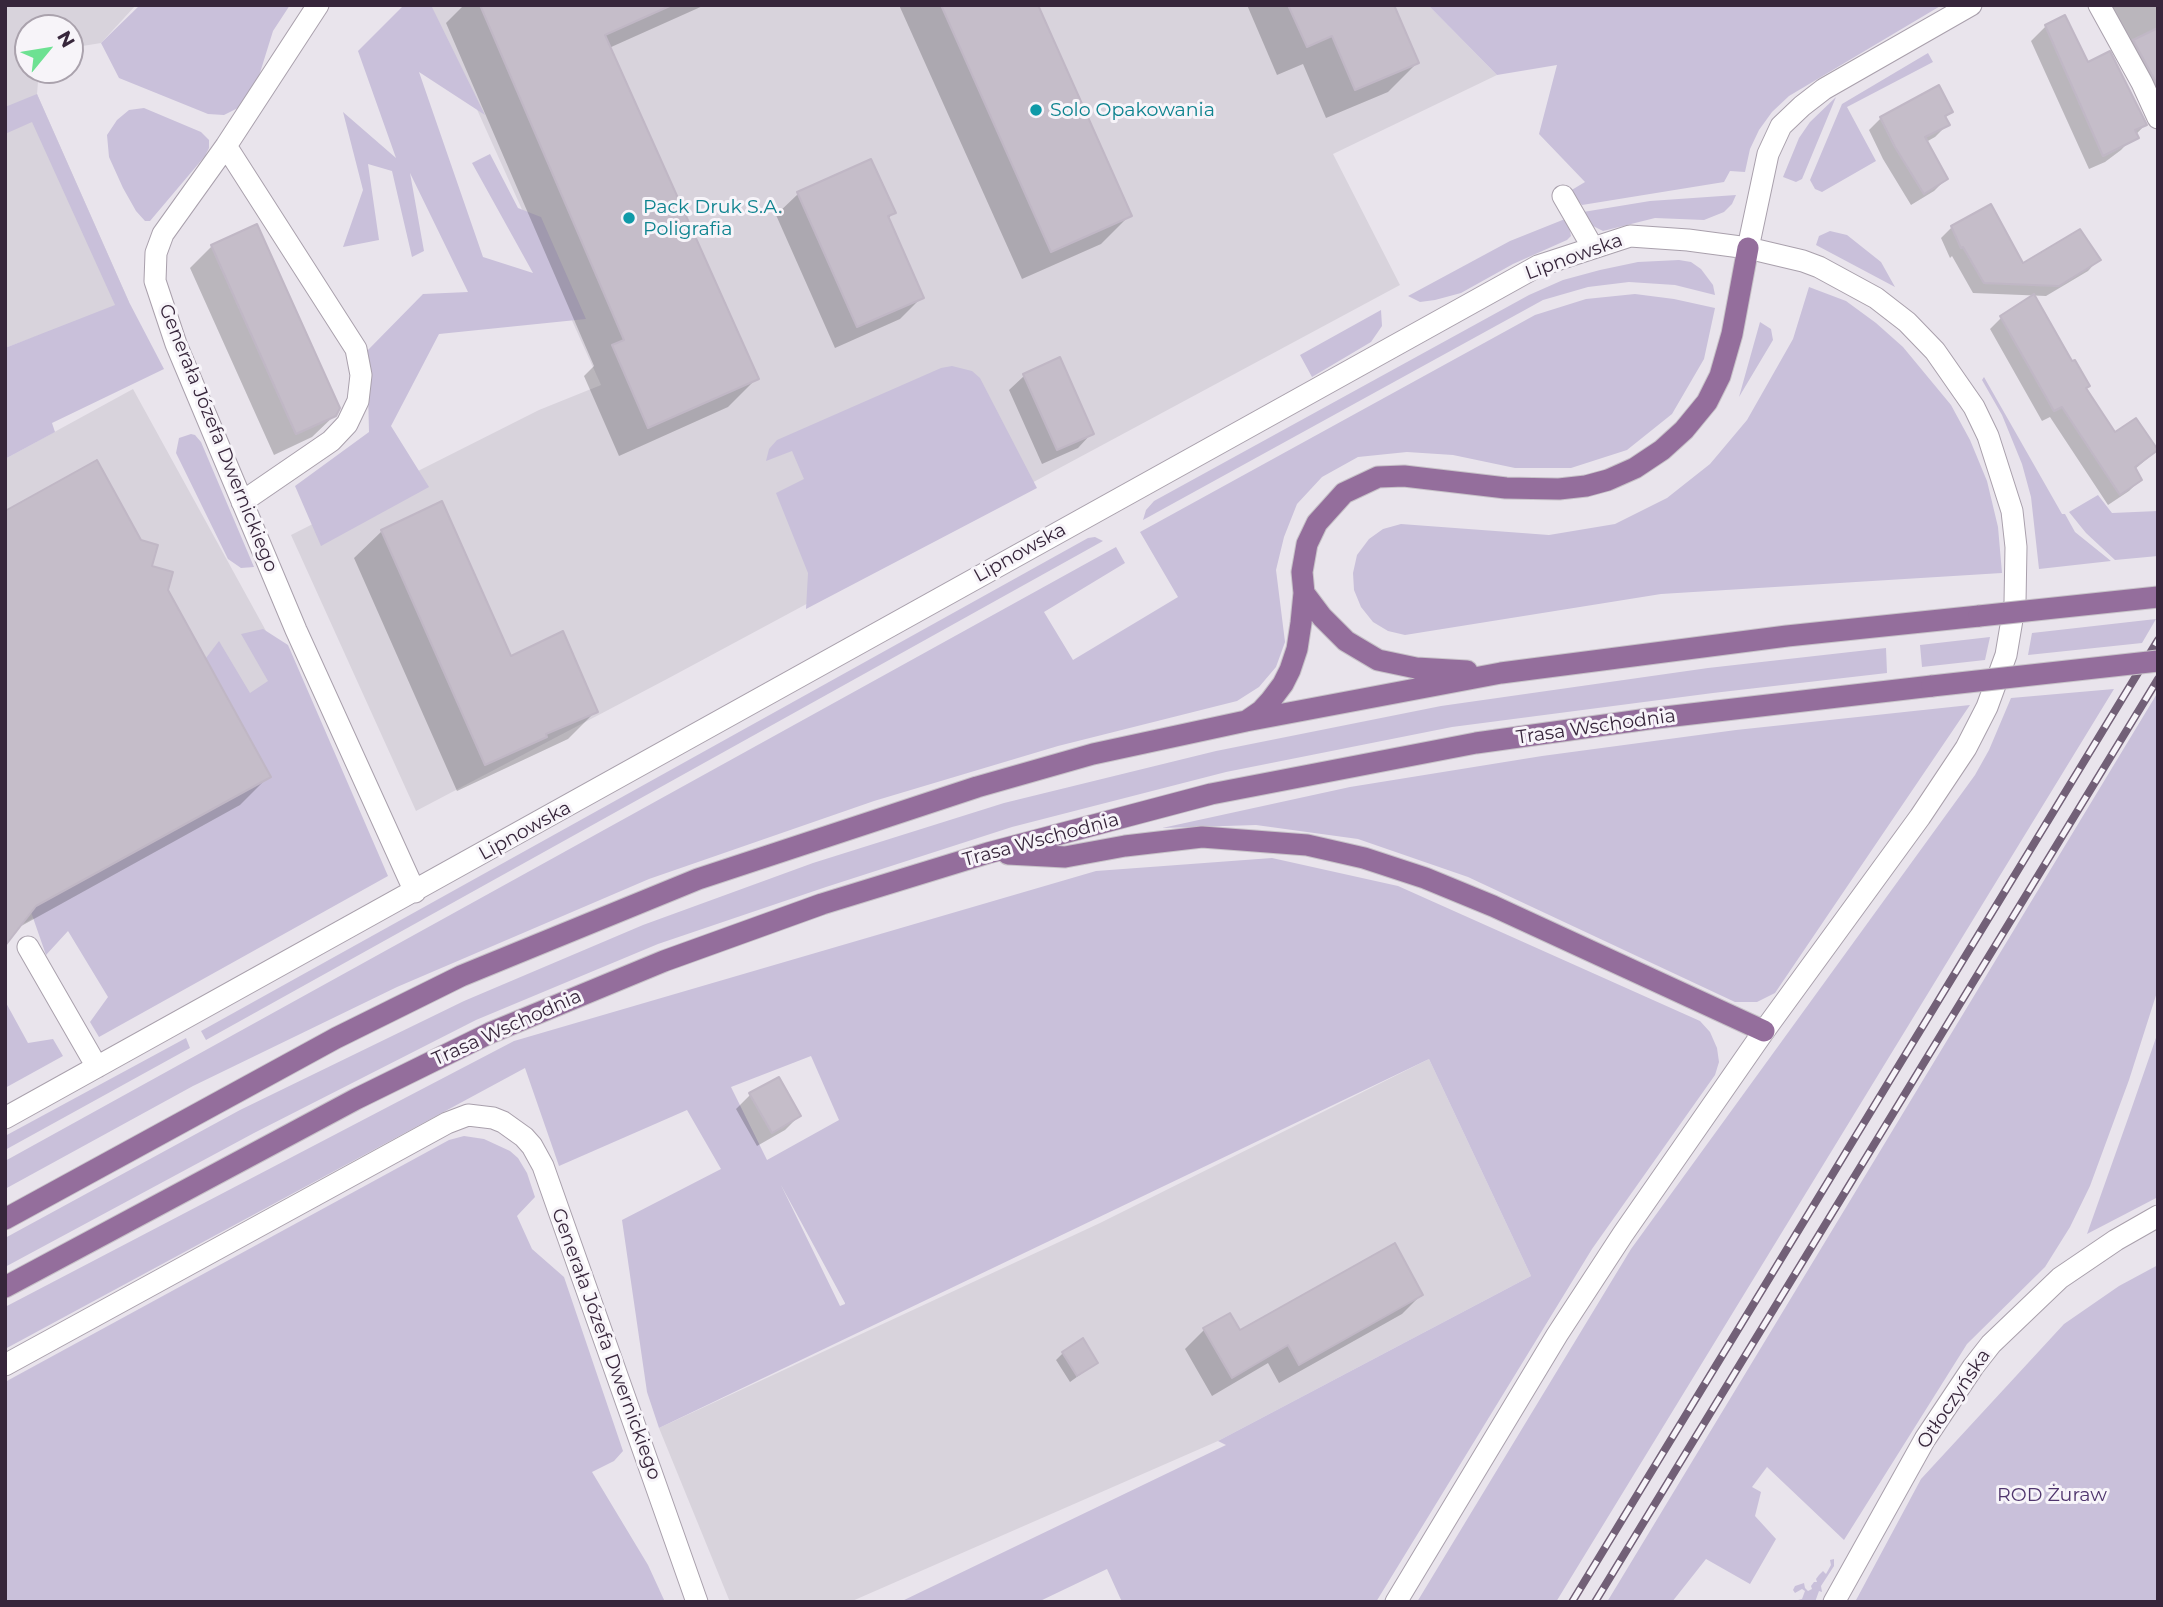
<!DOCTYPE html>
<html>
<head>
<meta charset="utf-8">
<style>
	body { margin:0 }
	#map { position:relative; width:2163px; height:1607px; overflow:hidden; background:#e9e4ec; font-family:Montserrat,sans-serif }
	canvas { display:block }
	.frame { position:absolute; inset:0; border:7px solid #37263b; pointer-events:none }
	.north { position:absolute; left:14px; top:14px; width:70px; height:70px; box-sizing:border-box; background:#f7f4f9; border:2px solid #aaa2ad; border-radius:50%; rotate:60deg; font-size:19px; font-weight:700; line-height:28px; text-align:center; color:#37263b }
	.north::after { content:''; display:block; margin:auto; width:24px; height:32px; background:#6de192; clip-path:polygon(50% 0,100% 100%,50% 72%,0 100%) }
</style>
</head>
<body>
<div id="map">
<canvas width="2163" height="1607"></canvas>
<div class="frame"></div>
<div class="north">N</div>
</div>
<script>
const context = document.querySelector('canvas').getContext('2d');
context.lineJoin = 'round';
function fill(path, color) {
  context.fillStyle = color;
  context.fill(path, 'evenodd');
}
function shape(rows) {
  const path = new Path2D();
  for (const r of rows) {
    path.moveTo(r[0], r[1]);
    for (let i = 2; i < r.length; i += 2) path.lineTo(r[i], r[i + 1]);
  }
  return path;
}
function trace(path, color, width, dash) {
  context.strokeStyle = color;
  context.lineWidth = width;
  context.lineCap = dash ? 'butt' : 'round';
  context.setLineDash(dash || []);
  context.stroke(path);
}
function write(font, color, halo, rows, align = 'center') {
  context.font = font + ' Montserrat,sans-serif';
  context.lineWidth = 6;
  context.setLineDash([]);
  context.textBaseline = 'middle';
  context.strokeStyle = halo;
  context.fillStyle = color;
  for (const [text, x, y, turn = 0] of rows) {
    context.save();
    context.translate(x, y);
    context.rotate((+turn || 0) * Math.PI / 180);
    context.textAlign = isNaN(turn) ? turn : align;
    if (halo) context.strokeText(text, 0, 0);
    context.fillText(text, 0, 0);
    context.restore();
  }
}
const built = shape([
	[5,5,136,5,101,43,70,48,70,28,28,28,28,70,39,70,37,94,129,302,5,348],
	[430,5,1428,5,1497,75,1333,154,1400,285,667,679,416,811,291,535,539,410,601,385],
	[133,389,332,751,5,934,5,459],
	[1429,1059,1531,1276,1218,1441,850,1602,730,1602,659,1428,1100,1223]
]);
const green = shape([
	[140,5,290,5,273,31,254,92,238,108,224,115,208,114,119,78,101,43],
	[404,5,431,5,485,115,419,72,483,257,533,273,472,163,490,154,518,208,541,217,586,319,439,334,391,426,429,487,321,546,295,486,369,432,367,351,423,294,468,292,410,173,424,251,412,257,392,171,368,164,379,240,343,247,363,190,343,112,396,158,358,51],
	[1428,5,1942,5,1789,96,1772,112,1759,130,1750,149,1745,172,1730,171,1724,182,1582,205,1570,191,1585,182,1539,134,1557,65,1497,75],
	[1928,53,1933,62,1847,107,1876,161,1822,192,1815,189,1810,180,1842,104],
	[37,94,129,302,164,369,52,423,55,432,5,459,5,348,115,305,32,122,5,134,5,107],
	[1836,97,1802,179,1796,182,1783,177,1799,138,1810,122],
	[144,108,201,132,209,140,209,148,205,156,150,221,145,221,136,211,123,188,109,157,107,135,117,120,129,110],
	[1736,195,1732,204,1724,212,1704,220,1655,218,1603,231,1591,225,1583,212,1650,201],
	[1565,219,1570,231,1571,236,1567,240,1513,264,1461,293,1435,300,1420,302,1408,296,1510,241],
	[1830,231,1847,235,1881,262,1895,287,1816,245,1819,236],
	[1679,260,1691,262,1701,269,1713,285,1715,295,1675,285,1629,282,1588,287,1543,300,1143,520,1146,510,1154,501,1529,295,1563,280,1600,270,1638,262],
	[1809,287,1846,301,1876,323,1903,347,1951,405,1970,440,1987,481,1998,527,2002,573,1661,594,1405,635,1388,631,1373,622,1361,607,1354,590,1353,573,1357,555,1369,539,1383,529,1401,524,1549,535,1615,524,1667,498,1710,464,1747,420,1793,339],
	[1635,294,1674,299,1715,308,1704,359,1672,414,1627,450,1571,468,1515,468,1453,455,1407,452,1358,457,1322,477,1297,504,1284,537,1276,570,1285,642,1276,667,1259,687,1237,701,1058,746,874,801,649,879,397,987,193,1086,5,1189,5,1161,1116,547,1125,563,1044,612,1073,660,1178,597,1140,532,1535,315,1586,299],
	[1381,310,1382,326,1371,342,1312,377,1300,355],
	[1760,322,1771,329,1773,340,1739,397],
	[952,366,972,371,980,378,1037,488,806,609,808,573,776,493,804,479,792,451,766,461,769,449,777,440,941,368],
	[1984,377,2062,514,2065,514,2075,532,2111,561,2039,569,2031,497,2022,464,2002,415,1982,380],
	[191,434,195,435,201,442,254,567,241,568,228,559,176,453,179,438],
	[2098,495,2112,513,2158,511,2158,556,2115,560,2086,533,2069,512],
	[1095,537,1103,541,206,1040,201,1031,1088,538],
	[2156,619,2142,643,2028,655,2032,633],
	[263,629,288,645,388,876,99,1037,90,1022,108,997,68,931,46,955,31,912,36,898,62,892,271,777,206,658,219,641,250,693,268,681,241,634],
	[1990,637,1985,660,1922,667,1920,645],
	[1886,648,1887,673,1713,693,1452,727,1226,772,1012,827,826,887,658,944,476,1020,254,1133,5,1267,5,1238,240,1110,464,1001,643,925,813,863,1004,803,1216,751,1441,706,1708,668],
	[2114,689,1556,1602,1417,1602,1631,1249,1975,775,1989,750,2011,698],
	[2158,692,2158,989,2129,1080,2090,1186,2070,1227,2045,1267,1967,1344,1844,1540,1767,1467,1752,1487,1761,1492,1755,1516,1776,1539,1750,1584,1706,1559,1672,1602,1607,1602],
	[1970,705,1775,993,1757,1002,1735,1002,1468,877,1358,839,1256,825,1162,828,1350,787,1542,756,1736,730],
	[1272,858,1398,886,1700,1021,1710,1032,1717,1048,1719,1062,1715,1075,1592,1249,1376,1602,1122,1602,1107,1569,1038,1602,900,1602,1226,1445,1218,1441,1531,1276,1429,1059,659,1428,647,1392,622,1220,721,1169,687,1110,559,1166,525,1068,5,1349,5,1307,514,1041,1096,871],
	[811,1056,839,1120,767,1160,731,1087],
	[781,1185,845,1303,845,1304,840,1306],
	[5,1001,28,1043,53,1039,63,1056,5,1088],
	[2158,1032,2158,1197,2087,1234,2131,1110],
	[186,1038,190,1048,5,1150,5,1136],
	[464,1136,484,1139,510,1151,518,1158,527,1173,535,1197,517,1216,532,1249,564,1277,623,1451,614,1461,592,1472,648,1565,665,1602,5,1602,5,1382,449,1140],
	[2158,1265,2158,1602,1855,1602,1921,1479,2064,1324,2119,1286],
	[1834,1559,1834,1566,1821,1586,1822,1592,1819,1591,1815,1602,1790,1602,1802,1599,1805,1591,1802,1589,1795,1593,1793,1590,1795,1586,1804,1583,1805,1588,1808,1591,1812,1589,1811,1586,1814,1582,1817,1582,1816,1579,1819,1575,1823,1571,1826,1574,1831,1565,1830,1560]
]);
const shadow = shape([
	[464,5,705,5,609,48,757,378,728,407,619,456,584,376,594,366,446,23],
	[899,5,1036,5,1130,215,1101,244,1022,279],
	[1247,5,1392,5,1417,63,1388,92,1326,118,1303,64,1277,75],
	[2107,5,2158,5,2158,122],
	[2046,26,2087,64,2145,125,2121,150,2105,162,2089,169,2031,41],
	[1951,112,1944,119,1947,125,1935,137,1926,142,1946,179,1934,191,1911,205,1883,159,1869,130,1881,118],
	[798,194,894,213,887,219,922,297,900,319,835,348,776,215],
	[1952,227,2023,266,2098,260,2088,271,2046,296,1973,293,1952,256,1950,258,1941,238],
	[212,246,335,415,312,437,274,455,190,268],
	[2002,317,2085,389,2114,435,2156,451,2134,470,2140,480,2129,491,2108,505,2050,417,2042,421,1990,329],
	[1059,360,1092,433,1078,448,1042,464,1009,390,1024,376],
	[382,531,510,659,596,711,568,739,457,791,354,558],
	[150,568,166,590,269,776,240,805,14,930],
	[750,1095,799,1116,785,1130,757,1146,736,1109],
	[1421,1295,1402,1314,1279,1383,1268,1363,1212,1396,1185,1349,1204,1330,1239,1332],
	[1063,1353,1096,1363,1070,1382,1056,1360]
]);
const building = shape([
	[480,5,672,5,605,35,759,379,648,428,612,345,624,340,480,5],
	[941,5,1038,5,1132,216,1051,252,941,5],
	[1288,5,1394,5,1419,63,1355,90,1332,36,1307,47,1288,5],
	[2065,15,2088,62,2110,51,2147,125,2135,130,2139,138,2103,156,2045,25,2065,15],
	[2158,28,2158,86,2133,40,2158,28],
	[1939,85,1953,112,1945,116,1950,125,1925,137,1948,179,1924,194,1895,147,1880,117,1939,85],
	[871,159,896,213,888,216,924,298,857,327,797,192,871,159],
	[1991,204,2023,263,2080,229,2101,260,2059,286,1984,283,1963,247,1961,248,1951,226,1991,204],
	[257,224,340,408,336,416,296,434,211,245,257,224],
	[2034,294,2072,361,2075,360,2090,386,2086,388,2115,432,2136,418,2158,450,2135,467,2142,480,2120,495,2062,407,2054,411,2000,316,2034,294],
	[1060,357,1094,434,1057,450,1023,374,1060,357],
	[97,460,141,540,158,545,152,566,173,572,168,590,271,777,36,906,5,946,5,511,97,460],
	[442,501,511,656,563,631,598,712,546,734,547,737,485,765,381,530,442,501],
	[779,1077,801,1116,772,1133,749,1093,779,1077],
	[1395,1243,1423,1295,1299,1365,1288,1345,1232,1378,1203,1328,1230,1313,1240,1330,1395,1243],
	[1083,1338,1098,1363,1077,1376,1062,1352,1083,1338]
]);
const minor = shape([
	[318,5,226,146,163,234,156,253,155,281,176,344,296,630,415,892],
	[2099,5,2142,83,2158,118],
	[226,146,356,349,361,375,358,401,347,424,331,441,242,502],
	[1563,196,1593,248],
	[28,947,97,1067],
	[5,1118,1538,266,1630,236,1688,240,1748,248,1768,154,1781,126,1802,106,1824,89,1971,5],
	[5,1365,447,1123,468,1115,493,1118,503,1122,524,1137,532,1146,543,1166,697,1602],
	[1396,1602,1557,1335,1623,1234,1764,1031,1920,817,1966,748,1987,707,2006,655,2015,602,2016,547,2012,511,1988,436,1974,407,1935,351,1907,322,1876,298,1819,267,1803,261,1748,248],
	[1834,1602,1925,1439,1973,1367,1991,1344,2060,1278,2116,1240,2158,1216]
]);
const major = shape([
	[1304,593,1322,617,1346,641,1378,660,1416,668,1467,671],
	[1248,720,1261,711,1271,700,1283,684,1290,670,1297,649,1301,623,1304,593,1302,572,1307,544,1317,523,1344,493,1378,477,1404,476,1506,488,1559,489,1586,486,1608,480,1635,468,1662,450,1684,430,1707,402,1720,376,1732,334,1748,248],
	[1008,854,1065,857,1125,846,1202,837,1307,845,1364,858,1425,878,1493,906,1764,1031],
	[5,1219,336,1038,461,976,698,879,977,787,1093,754,1246,721,1501,673,1787,636,1979,616],
	[5,1287,356,1099,490,1033,664,961,822,904,988,853,1211,794,1476,743,1648,719,1932,686]
]);
const rail = shape([
	[1572,1602,2158,640],
	[1595,1602,2158,679]
]);
const majorBridge = shape([
	[1979,616,2158,597],
	[1932,686,2158,661]
]);
const markers = [
	[1036,110,7,"#0f9aa8"],
	[629,218,7,"#0f9aa8"]
];
const cultureNames = [
	["Solo Opakowania",1050,110],
	["Pack Druk S.A.",643,207],
	["Poligrafia",643,229]
];
const streetNames = [
	["Lipnowska",1574,257,-20],
	["Generała Józefa Dwernickiego",218,438,68],
	["Lipnowska",1020,553,-29],
	["Trasa Wschodnia",1596,727,-8],
	["Lipnowska",525,831,-29],
	["Trasa Wschodnia",1041,840,-15],
	["Trasa Wschodnia",507,1028,-24],
	["Generała Józefa Dwernickiego",606,1344,70],
	["Otłoczyńska",1954,1399,-56]
];
const parkNames = [
	["ROD Żuraw",2052,1495]
];
fill(built, '#d8d3dc');
fill(green, '#c9c0da');
fill(shadow, '#0003');
fill(building, '#c5bdc9');
trace(building, '#c0b7c5', 2);
trace(minor, '#a9a0ac', 23);
trace(major, '#c7c2c8', 23);
trace(minor, '#fff', 21);
trace(major, '#946e9c', 21);
trace(rail, '#726077', 8);
trace(rail, '#f7f4f9', 5, [16]);
trace(majorBridge, '#c7c2c8', 23, []);
trace(majorBridge, '#946e9c', 21);
for (const [x, y, r, color] of markers) {
  const dot = new Path2D();
  dot.arc(x, y, r, 0, 2 * Math.PI);
  context.fillStyle = color;
  context.fill(dot);
  trace(dot, '#f7f4f9', 2.5);
}
write('19px', '#0d838f', '#f7f4f9', cultureNames, 'left');
write('19px', '#37263b', '#f7f4f9', streetNames);
write('19px', '#4f356d', '#f7f4f9', parkNames);
</script>
</body>
</html>
